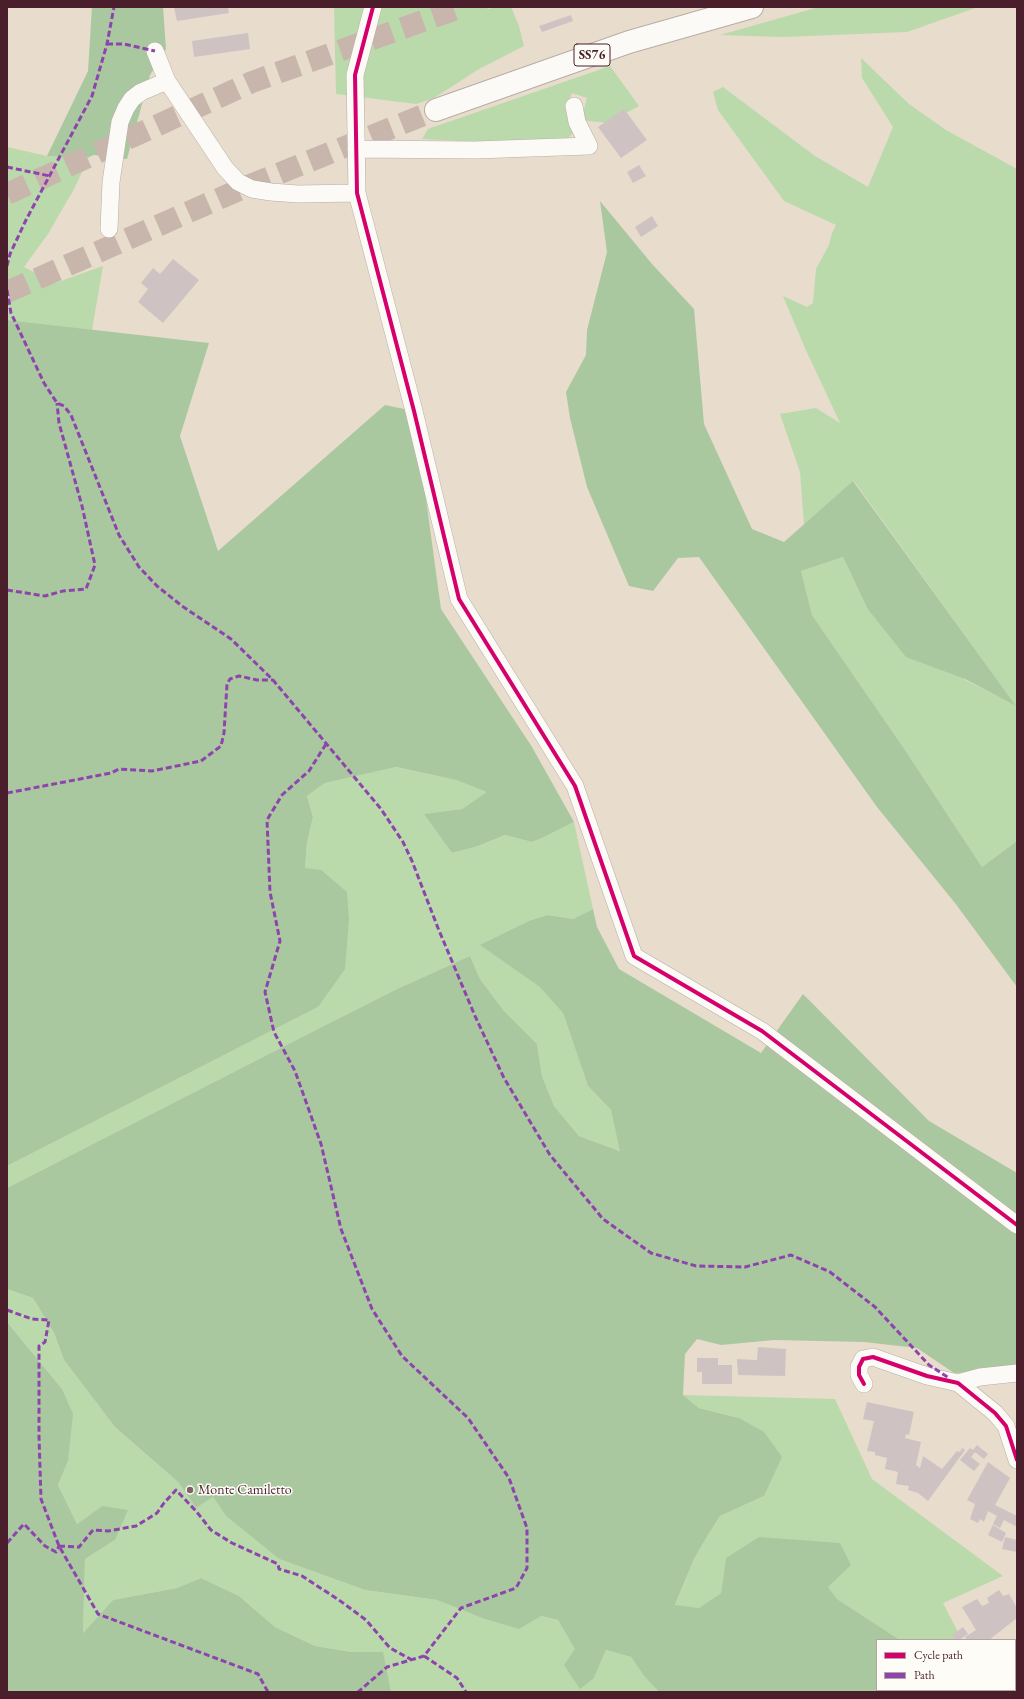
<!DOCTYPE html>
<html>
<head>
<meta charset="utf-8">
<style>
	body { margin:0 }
	#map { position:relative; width:1024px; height:1699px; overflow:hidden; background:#e8dccc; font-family:"EB Garamond",serif }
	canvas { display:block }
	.frame { position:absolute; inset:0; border:8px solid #4a1f2b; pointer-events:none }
	.legend { position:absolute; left:876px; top:1639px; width:140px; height:52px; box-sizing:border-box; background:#fdfcf7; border:1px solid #b5a4a5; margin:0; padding:5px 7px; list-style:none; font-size:12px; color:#4a1f2b }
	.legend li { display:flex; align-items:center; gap:8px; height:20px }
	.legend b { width:20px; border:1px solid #b5a4a5 }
</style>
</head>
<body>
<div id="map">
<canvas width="1024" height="1699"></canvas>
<div class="frame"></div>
<ul class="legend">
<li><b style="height:5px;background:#d6006c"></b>Cycle path</li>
<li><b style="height:5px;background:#8e44ad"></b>Path</li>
</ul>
</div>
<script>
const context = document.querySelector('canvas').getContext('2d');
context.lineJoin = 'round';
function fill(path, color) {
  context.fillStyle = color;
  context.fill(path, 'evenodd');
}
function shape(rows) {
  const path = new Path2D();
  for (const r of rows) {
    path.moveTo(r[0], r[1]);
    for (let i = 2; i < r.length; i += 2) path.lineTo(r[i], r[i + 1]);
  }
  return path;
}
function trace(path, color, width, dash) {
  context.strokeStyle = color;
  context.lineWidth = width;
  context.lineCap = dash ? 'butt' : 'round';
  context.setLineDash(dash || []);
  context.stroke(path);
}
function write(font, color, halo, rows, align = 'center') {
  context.font = font + ' "EB Garamond",serif';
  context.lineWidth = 3;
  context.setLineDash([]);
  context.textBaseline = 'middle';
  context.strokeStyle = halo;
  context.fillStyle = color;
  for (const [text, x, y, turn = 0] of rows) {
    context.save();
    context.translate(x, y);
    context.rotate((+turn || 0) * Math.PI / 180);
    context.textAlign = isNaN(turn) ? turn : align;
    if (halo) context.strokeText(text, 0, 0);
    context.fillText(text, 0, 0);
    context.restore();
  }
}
const green = shape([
	[334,7,483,7,489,9,495,7,511,7,519,26,524,46,479,69,434,98,416,104,336,94],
	[819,7,978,7,907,32,783,37,720,35],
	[861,58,909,104,946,130,1017,169,1017,841,982,867,903,747,812,615,801,571,843,557,867,608,965,680,1015,705,854,481,804,525,800,472,780,414,816,408,840,423,805,348,783,296,807,307,813,303,816,269,829,245,832,233,836,225,784,201,718,110,713,92,723,87,815,156,868,187,893,127,862,78],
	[610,66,639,106,607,123,581,120,587,98,572,93,565,109,576,130,563,143,476,142,422,139,428,129],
	[7,147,47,156,89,157,74,189,48,234,24,267,55,283,103,266,92,330,7,320],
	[395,767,456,780,488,792,462,809,425,814,452,853,478,846,505,835,532,842,542,838,574,822,593,909,573,919,548,915,481,945,541,987,563,1013,588,1086,611,1110,621,1151,579,1136,554,1106,542,1076,537,1044,504,1011,480,979,470,956,395,990,306,1035,7,1188,7,1166,318,1007,305,868,307,843,313,817,307,796,325,783],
	[7,1289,33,1298,54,1333,64,1360,115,1427,178,1482,196,1508,213,1497,226,1516,279,1559,365,1590,437,1600,482,1618,541,1616,558,1620,594,1678,606,1650,631,1657,644,1676,659,1692,391,1692,382,1652,352,1652,315,1646,275,1627,239,1596,201,1578,177,1588,113,1600,83,1633,85,1559,115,1540,102,1506,77,1524,58,1485,68,1461,62,1389,7,1322],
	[683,1395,835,1399,872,1479,1003,1576,943,1603,962,1640,900,1640,837,1599,827,1587,850,1565,726,1558,721,1593,699,1608,675,1606,694,1559,708,1535,720,1516,764,1496,739,1418,699,1408],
	[926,1690,989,1690,990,1692,922,1692]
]);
const forest = shape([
	[92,7,163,7,166,49,150,75,127,159,94,155,89,157,47,156,88,71],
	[600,201,652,264,694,309,704,424,752,529,784,542,853,481,1016,706,965,679,906,657,867,608,843,557,801,571,812,615,903,747,982,867,1017,841,1017,987,955,903,877,807,699,557,678,558,653,591,629,586,587,487,570,418,566,392,586,355,587,330,607,252],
	[7,320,209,343,180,436,218,551,385,405,414,411,441,609,532,747,574,822,542,838,532,842,505,835,478,846,452,853,424,814,462,809,487,792,456,780,396,767,325,783,307,796,313,817,307,843,305,868,321,870,347,892,349,919,345,969,318,1007,7,1166],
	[593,909,597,927,619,969,761,1053,803,994,929,1121,1017,1173,1017,1371,954,1373,917,1348,864,1342,774,1340,721,1345,697,1339,685,1354,683,1395,699,1408,739,1418,764,1432,782,1457,764,1496,720,1516,708,1535,694,1559,675,1605,699,1608,721,1593,726,1558,759,1537,840,1543,851,1565,828,1587,837,1599,900,1640,877,1640,877,1690,927,1691,922,1692,659,1692,644,1676,631,1657,606,1650,594,1678,580,1689,564,1665,575,1649,558,1620,541,1616,519,1629,482,1618,437,1600,365,1590,279,1559,226,1516,213,1497,196,1508,178,1482,115,1427,64,1360,54,1333,33,1298,7,1289,7,1188,306,1035,395,990,470,956,480,979,504,1011,537,1044,542,1076,554,1106,579,1136,620,1151,611,1110,588,1086,563,1013,540,987,480,945,529,921,548,915,573,919],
	[7,1322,62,1389,73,1414,68,1461,58,1485,77,1524,102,1506,128,1510,115,1540,85,1559,83,1633,113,1600,177,1588,201,1578,239,1596,275,1627,315,1646,352,1652,383,1652,391,1692,7,1692]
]);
const building = shape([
	[174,7,228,7,229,13,177,21],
	[571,15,573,21,542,32,539,26],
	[248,33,250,49,194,57,192,41],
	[624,109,647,140,621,158,598,127],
	[639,165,646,176,633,183,627,172],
	[652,216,658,226,641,237,635,227],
	[173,259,199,280,163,323,138,302,148,289,141,283,153,268,160,274],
	[758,1347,786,1349,785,1376,738,1375,737,1359,757,1360],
	[697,1358,718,1358,718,1365,732,1365,732,1384,702,1384,702,1372,697,1372],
	[867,1402,914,1412,909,1435,906,1434,905,1438,921,1442,916,1465,920,1468,923,1456,942,1469,957,1451,960,1452,962,1448,965,1450,928,1501,918,1493,908,1490,909,1486,896,1484,898,1472,885,1469,887,1458,875,1455,875,1452,867,1451,874,1421,863,1419],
	[977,1445,988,1454,984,1459,975,1452,971,1457,980,1464,974,1471,960,1460,970,1448,973,1450],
	[988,1462,1010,1478,995,1505,1017,1516,1017,1527,1004,1520,1000,1528,993,1524,997,1516,988,1511,984,1522,980,1519,978,1523,970,1519,975,1504,967,1500],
	[993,1525,1006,1533,1002,1542,988,1535],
	[1005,1537,1017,1540,1017,1552,1002,1549],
	[999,1590,1003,1596,1009,1594,1017,1608,1017,1618,989,1640,967,1640,965,1637,976,1630,962,1607,977,1599,982,1606,989,1603,987,1598],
	[963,1627,968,1634,959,1640,955,1640,952,1635],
	[1015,1653,1017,1657,1017,1668,1015,1669]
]);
const highwayTunnel = shape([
	[7,194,252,82,462,7],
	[7,292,248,186,436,110]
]);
const minor = shape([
	[373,7,355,75,357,193,414,411,459,599,575,786,634,956,762,1031,1017,1225],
	[155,51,167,81,225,168,238,182,252,189,271,192,298,194,357,193],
	[356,149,475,150,589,146,577,122,574,106],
	[109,229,111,182,120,122,126,108,132,99,141,92,167,81],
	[958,1383,980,1377,1017,1373],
	[864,1384,859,1375,859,1367,863,1359,873,1357,927,1376,958,1383,995,1413,1006,1426,1017,1460],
	[1015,1686,1017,1684]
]);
const highway = shape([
	[436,110,629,42,752,7]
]);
const quiet = shape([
	[107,44,124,44,155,51],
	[7,167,50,176],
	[7,266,10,254,26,220,92,96,107,44,114,7],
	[7,290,11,313,44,383,57,403,64,406,71,415,119,535,139,567,157,586,182,606,231,639,273,680,381,809,403,842,412,861,438,928,475,1016,504,1078,550,1155,603,1219,651,1253,696,1266,745,1267,791,1255,830,1272,875,1307,929,1365,949,1378],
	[7,590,45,596,63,591,86,589,95,565,82,506,59,423,57,403],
	[326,744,309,771,282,795,267,820,270,892,280,941,265,992,274,1032,295,1071,321,1144,341,1229,372,1309,402,1356,468,1418,509,1478,527,1528,527,1568,516,1588,461,1608,424,1656,387,1667,358,1692],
	[7,793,111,773,119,769,152,771,201,761,221,746,224,733,227,684,230,679,239,676,257,680,273,680],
	[7,1310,32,1319,49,1320,45,1342,39,1346,39,1437,41,1499,59,1546,98,1614,258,1674,268,1692],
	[7,1543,24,1524,45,1546,56,1552,59,1546],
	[59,1546,79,1547,93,1530,108,1531,136,1526,157,1513,164,1503,176,1490,196,1511,211,1530,232,1543,278,1564,279,1569,302,1576,339,1600,366,1620,390,1648,412,1660],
	[424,1656,457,1678,466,1692]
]);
const cycleway = shape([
	[373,7,355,75,357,193,414,411,459,599,575,786,634,956,762,1031,1017,1225],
	[864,1384,859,1375,859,1367,863,1359,873,1357,927,1376,958,1383,995,1413,1006,1426,1017,1460]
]);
const markers = [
	[190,1490,4,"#816163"]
];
const shields = [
	[592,55,36]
];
const shieldNames = [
	["SS76",592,55]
];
const poiNames = [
	["Monte Camiletto",198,1490]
];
fill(green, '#badaac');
fill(forest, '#aac89f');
fill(building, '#cfc2c3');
trace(highwayTunnel, '#c8b6ac', 22, [22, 11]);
trace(minor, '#b8ada4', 18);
trace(highway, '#b8ada4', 24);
trace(minor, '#fcfaf7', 17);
trace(highway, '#fcfaf7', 22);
trace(quiet, '#8e44ad', 3, [6, 3]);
trace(cycleway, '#d6006c', 4);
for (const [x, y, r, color] of markers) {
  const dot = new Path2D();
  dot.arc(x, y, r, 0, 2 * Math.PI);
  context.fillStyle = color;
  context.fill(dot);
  trace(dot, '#fdfcf7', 1.5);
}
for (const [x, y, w] of shields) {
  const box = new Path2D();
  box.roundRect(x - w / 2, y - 11, w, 22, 3);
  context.fillStyle = '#fdfcf7';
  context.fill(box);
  trace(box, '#4a1f2b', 1);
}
write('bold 13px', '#4a1f2b', null, shieldNames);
write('14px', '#4a1f2b', '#fdfcf7', poiNames, 'left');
</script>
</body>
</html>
